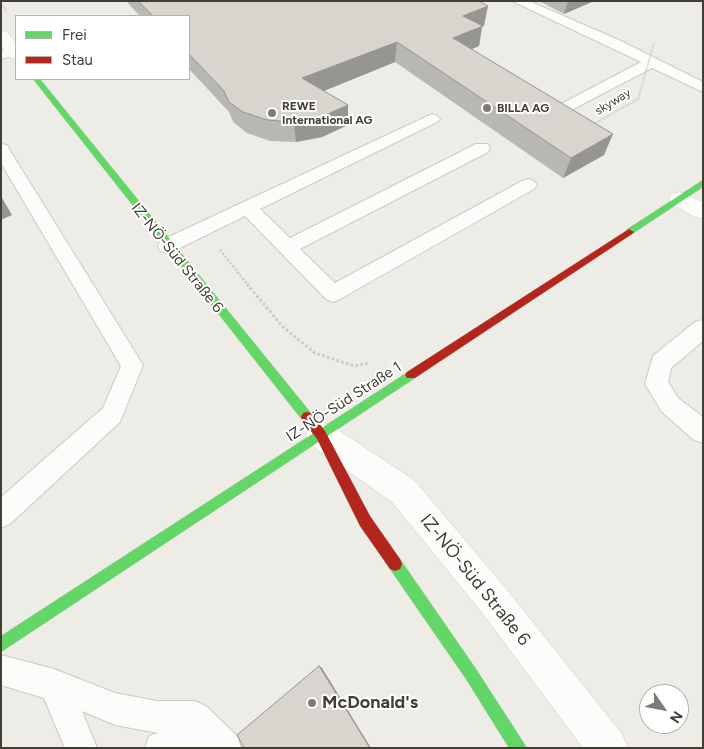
<!DOCTYPE html>
<html>
<head>
<meta charset="utf-8">
<style>
	body { margin:0 }
	#map { position:relative; width:704px; height:749px; overflow:hidden; background:#eeece6; font-family:Figtree,sans-serif }
	canvas { display:block }
	.frame { position:absolute; inset:0; border:2px solid #423e33; pointer-events:none }
	.legend { position:absolute; left:15px; top:15px; width:175px; height:65px; box-sizing:border-box; background:#fff; border:1px solid #b3b2ad; margin:0; padding:6px 9px; list-style:none; font-size:15px; color:#423e33 }
	.legend li { display:flex; align-items:center; gap:10px; height:25px }
	.legend b { width:25px; border:1px solid #b3b2ad }
	.north { position:absolute; left:639px; top:684px; width:50px; height:50px; box-sizing:border-box; background:#fff; border:1px solid #b3b2ad; border-radius:50%; rotate:123deg; font-size:14px; font-weight:700; line-height:20px; text-align:center; color:#423e33 }
	.north::after { content:''; display:block; margin:auto; width:18px; height:22px; background:#7e7b72; clip-path:polygon(50% 0,100% 100%,50% 72%,0 100%) }
</style>
</head>
<body>
<div id="map">
<canvas width="704" height="749"></canvas>
<div class="frame"></div>
<ul class="legend">
<li><b style="height:6px;background:#63d668"></b>Frei</li>
<li><b style="height:6px;background:#b3261e"></b>Stau</li>
</ul>
<div class="north">N</div>
</div>
<script>
const context = document.querySelector('canvas').getContext('2d');
context.lineJoin = 'round';
function shape(rows) {
  const path = new Path2D();
  for (const r of rows) {
    path.moveTo(r[0], r[1]);
    for (let i = 2; i < r.length; i += 2) path.lineTo(r[i], r[i + 1]);
  }
  return path;
}
function trace(path, color, width, dash) {
  context.strokeStyle = color;
  context.lineWidth = width;
  context.lineCap = dash ? 'butt' : 'round';
  context.setLineDash(dash || []);
  context.stroke(path);
}
function fill(path, color) {
  context.fillStyle = color;
  context.fill(path, 'evenodd');
}
function write(font, color, halo, rows, align = 'center') {
  context.font = font + ' Figtree,sans-serif';
  context.lineWidth = 4;
  context.setLineDash([]);
  context.textBaseline = 'middle';
  context.strokeStyle = halo;
  context.fillStyle = color;
  for (const [text, x, y, turn = 0] of rows) {
    context.save();
    context.translate(x, y);
    context.rotate((+turn || 0) * Math.PI / 180);
    context.textAlign = isNaN(turn) ? turn : align;
    if (halo) context.strokeText(text, 0, 0);
    context.fillText(text, 0, 0);
    context.restore();
  }
}
const pathFar2 = shape([
	[1,4,7,12]
]);
const pathFar1 = shape([
	[220,250,248,285]
]);
const path = shape([
	[247,284,283,327,315,353,354,366,368,363]
]);
const lane = shape([
	[512,1,529,1,621,41,703,82,703,92,652,68,573,109,563,109,560,106,563,103,641,62,512,1],
	[14,47,16,47,16,55,1,59,1,51,14,47],
	[432,114,437,116,440,119,437,122,260,209,290,238,476,144,488,144,490,148,488,152,300,249,335,283,522,181,528,179,534,181,537,185,534,189,340,299,333,302,326,299,245,216,174,251,167,253,160,251,158,246,160,241,432,114],
	[1,144,7,145,9,149,143,365,120,422,10,524,1,528,1,497,103,408,121,366,1,163,1,144],
	[703,320,703,341,671,368,668,382,678,398,703,417,703,443,694,440,662,412,645,384,653,356,695,322,703,320],
	[1,655,54,669,115,693,157,701,195,701,206,706,237,736,241,748,145,748,149,736,158,733,115,725,82,711,97,748,65,748,44,698,1,685,1,655]
]);
const street = shape([
	[1,30,7,32,16,43,16,59,10,58,1,46,1,30],
	[680,192,703,202,703,219,695,217,672,204,669,199,672,194,680,192],
	[321,422,331,425,414,480,508,591,622,734,628,748,583,748,484,615,392,502,311,445,306,435,311,425,321,422]
]);
const fast = shape([
	[33,79,40,79,311,413,313,417,311,421,307,422,303,421,33,79],
	[703,180,703,187,632,234,626,234,626,230,703,180],
	[411,370,415,372,417,375,415,378,1,652,1,636,411,370],
	[395,557,400,559,476,669,527,748,509,748,466,679,390,569,388,564,390,559,395,557]
]);
const jam = shape([
	[629,229,634,232,632,234,415,378,407,378,405,375,407,372,629,229],
	[307,412,311,413,325,431,370,516,400,559,402,564,400,569,395,571,390,569,360,526,317,439,303,421,301,417,303,413,307,412]
]);
const pathBridge = shape([
	[592,125,638,99,654,43]
]);
const wall = shape([
	[126,1,479,1,484,26,482,27,479,46,472,49,604,155,563,178,395,62,324,91,348,105,348,125,322,137,296,142,270,141,247,133,233,122,229,112,189,69,189,16,140,16],
	[539,1,594,1,564,14]
]);
const shadedWall = shape([
	[568,1,594,1,564,14],
	[488,6,484,26,482,27,479,46,450,58,453,38,463,16],
	[397,42,395,62,304,99,302,78],
	[348,105,348,125,322,137,296,142,294,122],
	[613,134,604,155,563,178,571,158],
	[1,196,12,215,1,220],
	[319,666,322,668,371,748,370,748]
]);
const building = shape([
	[138,1,479,1,488,6,463,16,483,26,453,38,613,134,571,158,397,42,302,78,348,105,321,117,294,122,267,120,243,112,229,102,224,91,189,54,189,16,153,16,138,1],
	[319,666,370,748,244,748,237,735,319,666]
]);
const markers = [
	[487,108,5,"#7e7b72"],
	[272,113,5,"#7e7b72"],
	[312,703,5,"#7e7b72"]
];
const farStreetnames = [
	["skyway",613,102,-31]
];
const farPoinames = [
	["REWE",282,106],
	["International AG",282,120],
	["BILLA AG",497,108]
];
const streetNames = [
	["IZ-NÖ-Süd Straße 6",177,258,51],
	["IZ-NÖ-Süd Straße 1",344,402,-33]
];
const nearStreetnames = [
	["IZ-NÖ-Süd Straße 6",475,580,51]
];
const nearPoinames = [
	["McDonald's",322,703]
];
trace(lane, '#cccac4', 2);
trace(street, '#cccac4', 1);
trace(fast, '#cdcabd', 1);
trace(jam, '#cdcabd', 1);
trace(pathFar2, '#cccac5', 2, [1, 1]);
trace(pathFar1, '#cccac5', 2.5, [2, 2]);
trace(path, '#cccac5', 3, [2.5, 2.5]);
fill(lane, '#fcfcfb');
fill(street, '#fcfcfb');
fill(fast, '#63d668');
fill(jam, '#b3261e');
trace(pathBridge, '#cccac5', 2, [1, 1]);
fill(wall, '#b9b7b1');
fill(shadedWall, '#969590');
fill(building, '#d7d5ce');
trace(building, '#969590', 1);
for (const [x, y, r, color] of markers) {
  const dot = new Path2D();
  dot.arc(x, y, r, 0, 2 * Math.PI);
  context.fillStyle = color;
  context.fill(dot);
  trace(dot, '#fff', 2);
}
write('12px', '#423e33', '#fff', farStreetnames);
write('bold 12px', '#423e33', '#fff', farPoinames, 'left');
write('15px', '#423e33', '#fff', streetNames);
write('18px', '#423e33', '#fff', nearStreetnames);
write('bold 18px', '#423e33', '#fff', nearPoinames, 'left');
</script>
</body>
</html>
